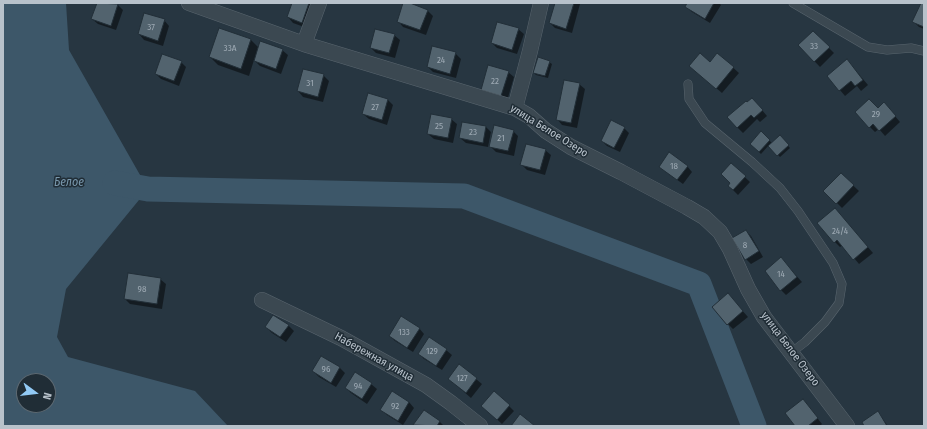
<!DOCTYPE html>
<html>
<head>
<meta charset="utf-8">
<style>
	body { margin:0 }
	#map { position:relative; width:927px; height:429px; overflow:hidden; background:#273641; font-family:"Fira Sans Condensed",sans-serif }
	canvas { display:block }
	.frame { position:absolute; inset:0; border:4px solid #b8c2cb; pointer-events:none }
	.north { position:absolute; left:16px; top:373px; width:40px; height:40px; box-sizing:border-box; background:#202d36; border:1px solid #5d6972; border-radius:50%; rotate:105deg; font-size:11px; font-weight:700; line-height:16px; text-align:center; color:#b8c2cb }
	.north::after { content:''; display:block; margin:auto; width:14px; height:18px; background:#92caf5; clip-path:polygon(50% 0,100% 100%,50% 72%,0 100%) }
</style>
</head>
<body>
<div id="map">
<canvas width="927" height="429"></canvas>
<div class="frame"></div>
<div class="north">N</div>
</div>
<script>
const context = document.querySelector('canvas').getContext('2d');
context.lineJoin = 'round';
function fill(path, color) {
  context.fillStyle = color;
  context.fill(path, 'evenodd');
}
function shape(rows) {
  const path = new Path2D();
  for (const r of rows) {
    path.moveTo(r[0], r[1]);
    for (let i = 2; i < r.length; i += 2) path.lineTo(r[i], r[i + 1]);
  }
  return path;
}
function trace(path, color, width, dash) {
  context.strokeStyle = color;
  context.lineWidth = width;
  context.lineCap = dash ? 'butt' : 'round';
  context.setLineDash(dash || []);
  context.stroke(path);
}
function write(font, color, halo, rows, align = 'center') {
  context.font = font + ' "Fira Sans Condensed",sans-serif';
  context.lineWidth = 3;
  context.setLineDash([]);
  context.textBaseline = 'middle';
  context.strokeStyle = halo;
  context.fillStyle = color;
  for (const [text, x, y, turn = 0] of rows) {
    context.save();
    context.translate(x, y);
    context.rotate((+turn || 0) * Math.PI / 180);
    context.textAlign = isNaN(turn) ? turn : align;
    if (halo) context.strokeText(text, 0, 0);
    context.fillText(text, 0, 0);
    context.restore();
  }
}
const water = shape([
	[3,3,66,3,69,50,148,189,66,289,57,337,68,357,195,391,228,426,3,426],
	[24,381,48,381,48,405,24,405]
]);
const shadow = shape([
	[98,3,112,3,118,5,123,10,116,30,98,24,92,19],
	[293,3,315,3,307,28,293,23,288,17],
	[404,3,427,10,433,16,426,35,403,27,398,21],
	[556,3,580,4,572,33,555,28,550,23],
	[689,3,719,3,721,5,710,23,692,12,686,7],
	[922,3,924,3,924,29,919,27,913,21],
	[164,20,169,26,163,46,144,40,139,34],
	[518,29,524,34,517,54,497,48,492,43],
	[813,32,834,53,820,67,799,45],
	[394,35,400,40,395,58,376,53,371,48],
	[251,40,259,48,282,50,288,55,281,74,260,66,254,60,249,76,218,65,210,57],
	[455,53,461,59,456,78,433,72,428,67],
	[718,54,739,73,722,93,696,71,710,63],
	[181,62,186,67,179,86,161,79,156,74],
	[549,62,552,64,548,78,536,75,534,73],
	[852,66,868,85,861,91,857,86,845,96,828,76],
	[508,72,514,77,507,101,482,90],
	[323,75,329,81,323,102,303,97,298,91],
	[579,84,585,89,577,128,562,125,557,119],
	[388,100,393,105,387,125,369,119,363,114],
	[757,104,767,116,760,122,757,119,743,133,737,127],
	[878,109,889,109,900,122,885,136,879,129,875,132,870,127],
	[451,119,457,124,453,143,434,139,428,134],
	[486,127,491,132,488,147,466,143,460,138],
	[624,128,629,133,620,152,607,146,602,141],
	[513,131,518,136,514,156,496,152,490,146],
	[761,133,772,143,780,137,790,148,780,157,769,145,761,154,751,144],
	[545,150,551,155,545,175,527,170,521,164],
	[731,164,750,182,738,195,729,186,732,183],
	[687,166,692,172,683,184,666,172],
	[841,174,859,191,842,208,825,191],
	[835,209,873,253,859,264,843,245,840,247,835,242],
	[746,231,751,236,763,257,751,264,746,259],
	[781,259,802,282,786,295,781,290],
	[160,279,166,284,162,309,130,304,125,299],
	[733,300,748,317,733,329,728,324],
	[288,325,294,331,286,342,272,333,266,327],
	[419,328,424,334,413,352,395,341,390,336],
	[446,350,452,355,442,370,424,359,419,354],
	[459,365,482,384,471,398,449,379],
	[340,368,345,373,336,387,319,377,313,371],
	[355,374,371,384,377,389,367,404,351,393,346,388],
	[392,392,409,402,414,408,403,425,387,415,382,410],
	[803,400,822,424,820,426,796,426],
	[509,406,514,411,502,424,488,411],
	[424,411,440,422,444,426,415,426,415,425],
	[878,413,888,426,866,426]
]);
const river = shape([
	[115,183,148,189,464,196,699,284,754,426]
]);
const building = shape([
	[97,3,118,4,111,26,91,19,97,3],
	[292,3,309,3,302,23,287,17,292,3],
	[403,3,410,3,428,10,420,30,397,22,403,3],
	[555,3,574,3,566,29,549,23,555,3],
	[687,3,714,3,705,19,685,7,687,3],
	[921,3,924,3,924,27,912,22,921,3],
	[144,13,165,19,158,41,138,34,144,13],
	[497,22,519,28,512,50,491,43,497,22],
	[219,28,251,39,241,69,209,57,219,28],
	[375,29,395,34,389,53,370,48,375,29],
	[813,31,830,47,814,62,798,45,813,31],
	[260,41,283,49,276,69,254,61,260,41],
	[432,46,456,52,450,74,427,67,432,46],
	[700,53,710,62,717,53,734,67,716,89,689,66,700,53],
	[162,54,182,61,174,81,155,74,162,54],
	[538,57,550,61,545,76,533,73,538,57],
	[847,59,863,80,855,86,851,81,839,91,827,76,847,59],
	[488,65,509,71,501,96,481,90,488,65],
	[303,69,324,74,318,97,297,91,303,69],
	[564,80,580,83,571,123,556,120,564,80],
	[368,93,388,99,382,120,362,114,368,93],
	[752,98,763,110,754,118,751,115,737,128,727,117,746,101,747,102,752,98],
	[869,99,878,108,884,102,896,116,879,131,873,124,869,128,855,112,869,99],
	[431,114,452,118,448,138,427,134,431,114],
	[611,120,625,127,614,148,601,141,611,120],
	[462,122,486,126,483,143,459,138,462,122],
	[494,125,514,130,508,151,489,147,494,125],
	[761,131,770,140,759,152,750,144,761,131],
	[780,135,789,145,777,156,768,146,780,135],
	[526,144,546,149,540,170,520,165,526,144],
	[669,152,688,166,677,180,659,167,669,152],
	[731,163,746,176,733,190,728,186,730,183,721,174,731,163],
	[841,173,854,185,836,204,823,191,841,173],
	[835,208,868,247,853,260,837,240,834,243,817,223,835,208],
	[746,230,759,251,745,260,732,238,746,230],
	[781,257,797,277,780,291,765,271,781,257],
	[128,273,161,278,157,304,124,299,128,273],
	[728,293,743,311,727,325,712,307,728,293],
	[273,315,289,325,280,337,265,327,273,315],
	[401,316,420,328,407,348,389,336,401,316],
	[429,337,447,349,436,366,418,354,429,337],
	[321,356,340,367,331,383,312,371,321,356],
	[459,364,477,378,466,393,448,379,459,364],
	[355,372,372,383,362,399,345,388,355,372],
	[392,391,409,402,398,421,380,410,392,391],
	[494,391,510,405,497,420,481,406,494,391],
	[803,399,818,418,808,426,795,426,785,413,803,399],
	[424,410,440,421,437,426,413,425,424,410],
	[878,411,887,426,864,426,862,422,878,411],
	[520,414,535,426,511,426,520,414]
]);
const lane = shape([
	[793,3,868,47,887,50,911,48,924,51],
	[688,84,689,99,705,123,752,162,780,188,798,211,833,263,842,284,839,303,825,322,805,342,792,352]
]);
const street = shape([
	[189,3,304,44,515,108,529,116,546,131,571,147,621,172,687,207,704,217,720,232,730,249,748,289,764,317,847,426],
	[304,44,319,3],
	[515,108,530,51,541,3],
	[262,300,341,338,426,385,451,403,480,426]
]);
const numberNames = [
	["37",151,27],
	["33",814,46],
	["33А",230,48],
	["24",441,60],
	["22",495,81],
	["31",310,83],
	["27",375,107],
	["29",876,114],
	["25",439,126],
	["23",473,132],
	["21",501,138],
	["18",674,166],
	["24/4",840,231],
	["8",745,245],
	["14",781,274],
	["98",142,289],
	["133",404,332],
	["129",432,351],
	["96",326,369],
	["127",462,378],
	["94",358,386],
	["92",395,406]
];
const streetNames = [
	["улица Белое Озеро",549,131,32],
	["улица Белое Озеро",790,349,53],
	["Набережная улица",374,357,29]
];
const waterNames = [
	["Белое",69,183]
];
fill(water, '#3d5769');
fill(shadow, '#0007');
trace(river, '#3d5769', 25);
fill(building, '#52636e');
trace(building, '#222f38', 1);
trace(lane, '#59656e', 9);
trace(street, '#59656e', 16);
trace(lane, '#3b4851', 8);
trace(street, '#3b4851', 15);
write('9px', '#9eaab4', null, numberNames);
write('11px', '#b8c2cb', '#202d36', streetNames);
write('italic 12px', '#7998ad', '#202d36', waterNames);
</script>
</body>
</html>
